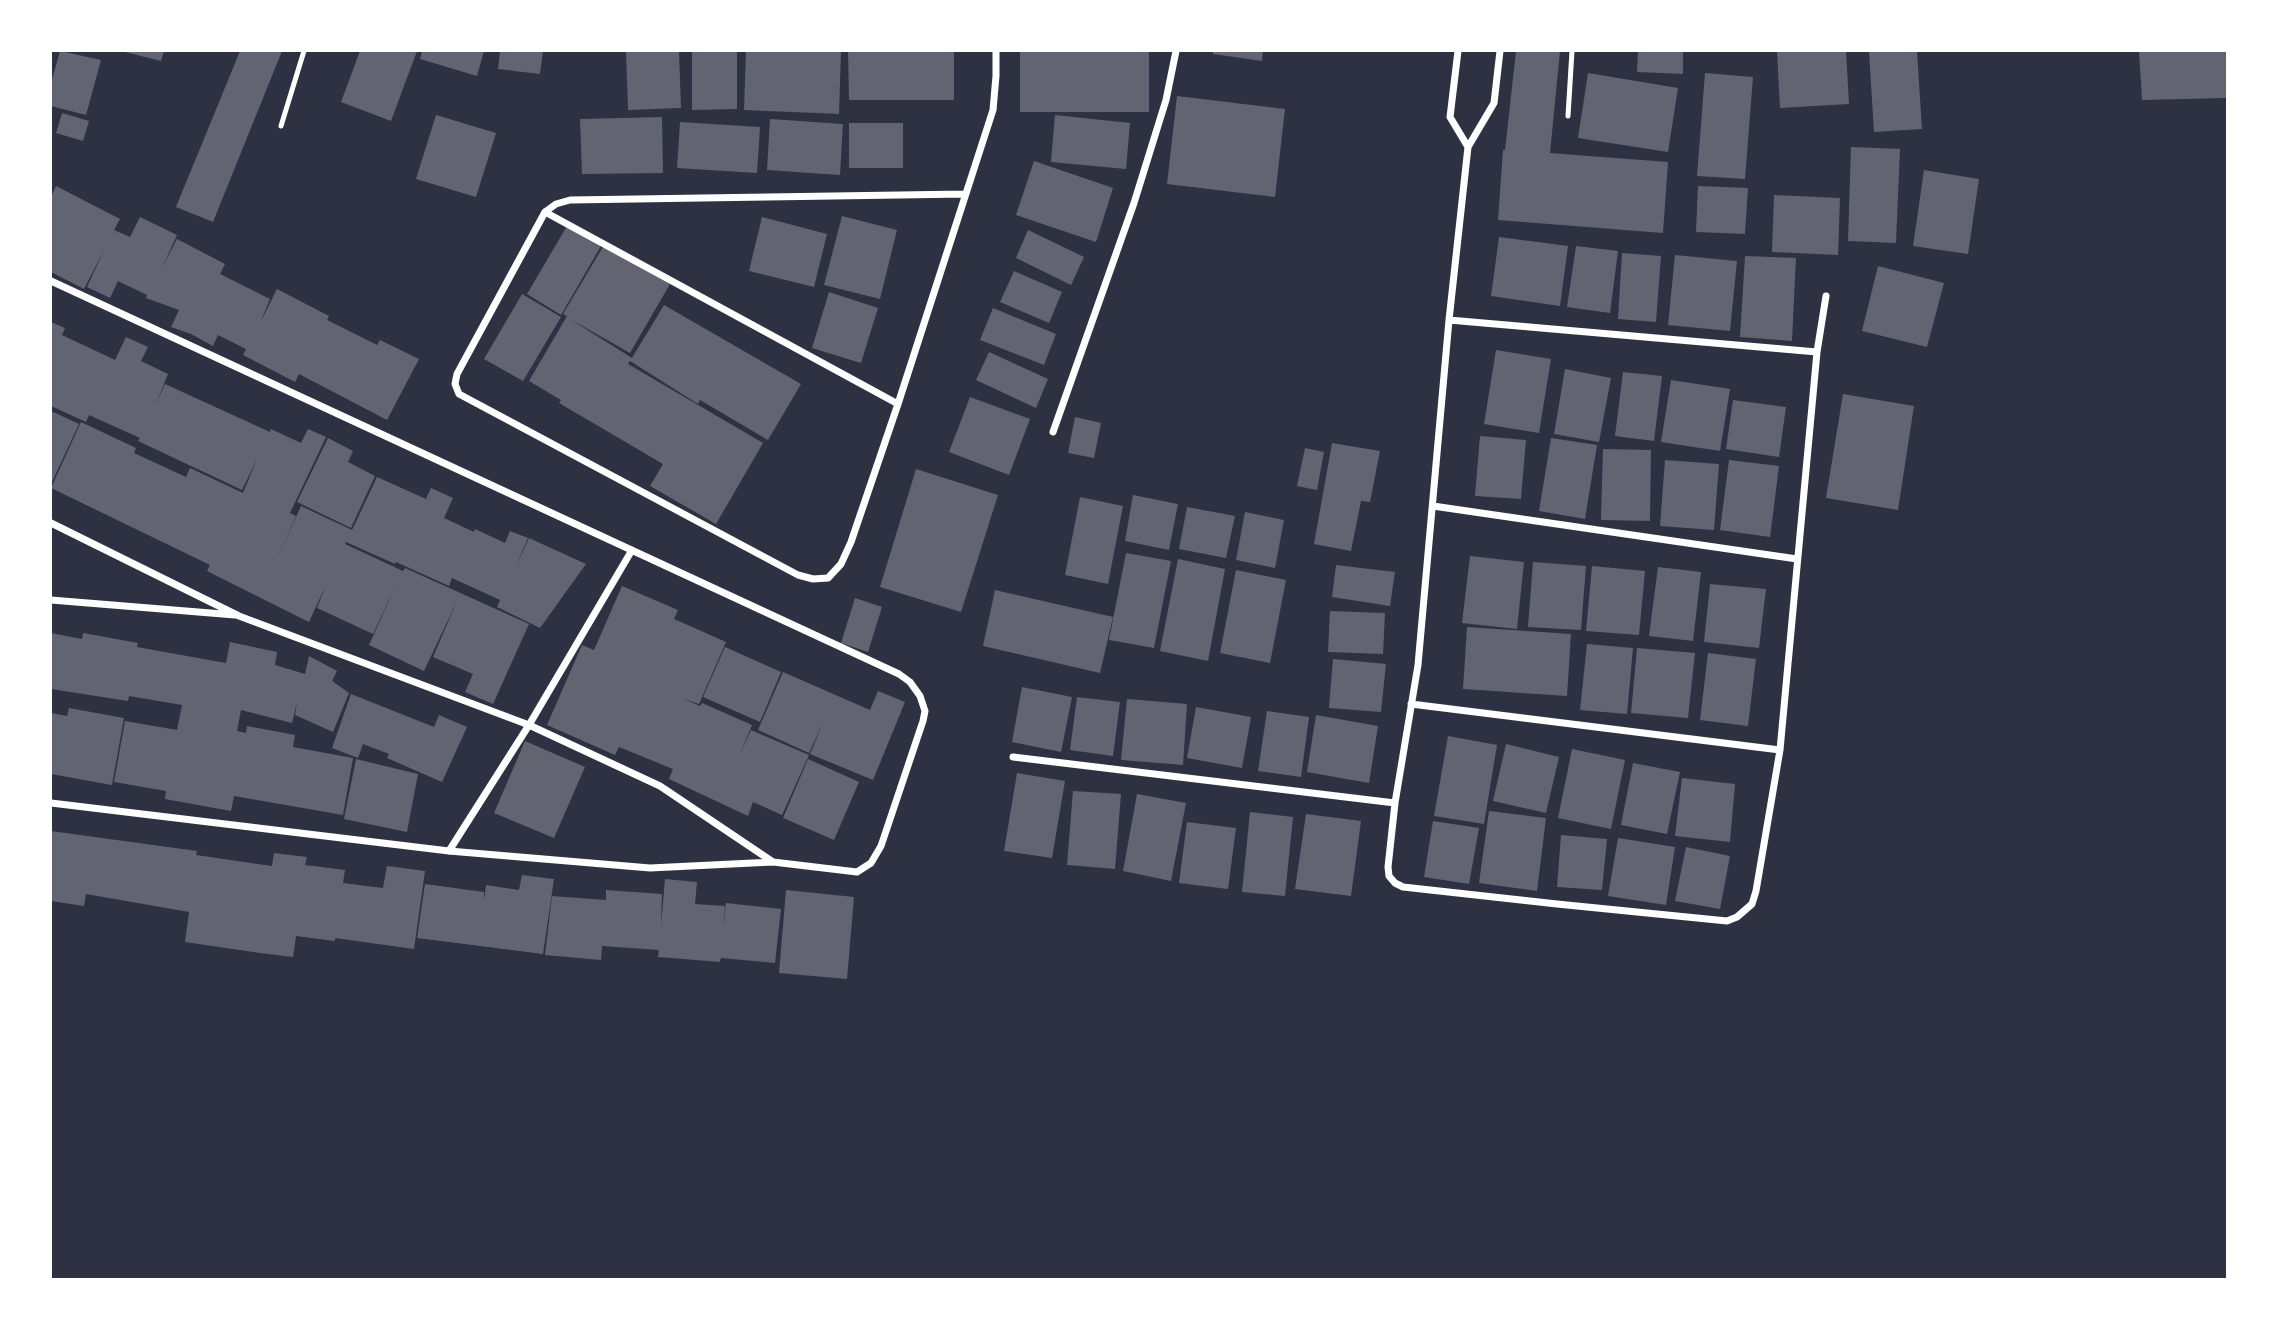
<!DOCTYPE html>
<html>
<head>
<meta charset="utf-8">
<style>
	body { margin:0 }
	#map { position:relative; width:2278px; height:1330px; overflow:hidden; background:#2d3142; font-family:Mulish,sans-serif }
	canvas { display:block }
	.frame { position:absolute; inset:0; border:52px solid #fff; pointer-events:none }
</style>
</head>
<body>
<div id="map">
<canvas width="2278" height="1330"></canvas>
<div class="frame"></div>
</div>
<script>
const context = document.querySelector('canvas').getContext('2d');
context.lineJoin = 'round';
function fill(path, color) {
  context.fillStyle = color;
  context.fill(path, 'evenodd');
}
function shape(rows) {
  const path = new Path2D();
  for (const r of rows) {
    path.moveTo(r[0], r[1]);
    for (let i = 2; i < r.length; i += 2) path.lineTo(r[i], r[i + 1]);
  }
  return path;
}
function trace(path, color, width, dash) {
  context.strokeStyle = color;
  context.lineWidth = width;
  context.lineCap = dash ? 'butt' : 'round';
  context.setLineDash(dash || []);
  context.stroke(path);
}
const building = shape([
	[60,51,101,60,86,115,51,106,51,83],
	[121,51,164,51,161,61],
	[240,51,282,51,213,222,176,207],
	[360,51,417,51,391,121,341,102],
	[422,51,484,51,477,76,420,59],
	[500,51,543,51,540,74,498,69],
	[626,51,679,51,681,108,628,110],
	[692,51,737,51,737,109,692,110],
	[746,51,841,51,839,114,744,110],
	[848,51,954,51,954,100,849,100],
	[1020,51,1149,51,1149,112,1020,112],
	[1213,51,1263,51,1262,61,1213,54],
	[1516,51,1560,51,1550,153,1668,162,1663,233,1498,220,1503,150,1505,150],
	[1638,51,1683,51,1683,74,1637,72],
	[1777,51,1846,51,1849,104,1780,108],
	[1869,51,1917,51,1922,129,1874,132],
	[2139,51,2227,51,2227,98,2142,100],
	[1588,73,1678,88,1668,152,1578,138],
	[1705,73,1753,77,1745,179,1697,176],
	[1177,96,1285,109,1275,197,1167,184],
	[62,113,89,121,83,141,56,133],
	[436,115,496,133,476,197,416,179],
	[1055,115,1130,123,1126,169,1051,162],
	[662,117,663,173,582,174,580,119],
	[770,119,843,124,840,175,767,170],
	[680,122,760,127,757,173,677,168],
	[849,123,903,123,903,168,849,168],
	[1851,147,1900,149,1896,243,1848,241],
	[1034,161,1113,188,1096,242,1016,215],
	[1924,170,1979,179,1968,254,1913,246],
	[56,186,120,219,114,230,130,237,140,217,177,235,162,268,177,239,225,264,220,274,270,299,260,323,277,289,329,316,327,320,377,345,380,340,419,359,387,420,299,374,295,382,243,355,246,349,218,335,213,346,191,334,171,327,179,310,146,298,147,295,118,281,110,298,87,287,104,250,84,289,51,272,51,197],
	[1698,186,1748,188,1745,234,1696,232],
	[1774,195,1840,198,1838,255,1772,252],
	[842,216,897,230,880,299,824,285],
	[762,217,827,234,814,287,749,271],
	[567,226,601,246,561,315,527,294],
	[1028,230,1084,257,1071,285,1016,258],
	[1499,237,1568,246,1560,306,1491,296],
	[604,245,670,284,630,353,570,319,632,358,664,305,801,384,768,440,700,400,698,404,630,361,628,364,763,443,716,524,650,486,663,464,559,403,561,400,529,381,567,316,563,314],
	[1576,246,1618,251,1610,313,1567,307],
	[1622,253,1661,256,1656,322,1618,319],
	[1675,255,1737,261,1730,331,1668,325],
	[1745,256,1796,258,1792,341,1740,337],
	[1878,266,1944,283,1927,347,1862,331],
	[1014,271,1062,292,1049,323,1000,302],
	[829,292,878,308,861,363,812,348],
	[522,294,561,317,523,381,484,359],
	[993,308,1056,334,1044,365,980,340],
	[51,322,65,328,62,335,115,360,126,337,148,347,141,361,168,374,156,404,165,384,270,432,271,429,301,443,308,429,326,437,290,513,296,516,276,561,301,506,352,530,377,477,426,499,431,488,453,498,444,518,474,532,475,529,505,543,510,531,528,538,515,569,529,538,586,564,540,628,497,607,500,600,452,578,449,586,396,562,395,564,346,542,345,544,403,571,405,568,529,624,493,704,465,692,473,674,433,657,457,601,424,671,369,645,396,585,373,634,317,608,325,587,309,622,207,571,210,565,51,488,81,422,136,448,134,453,186,477,190,468,243,493,257,459,242,490,138,441,140,438,89,415,86,422,51,406],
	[1496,350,1551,359,1539,433,1484,424],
	[989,352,1048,379,1036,408,976,380],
	[1565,369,1611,378,1599,442,1554,434],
	[1623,372,1662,376,1654,441,1615,436],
	[1671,380,1730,389,1720,451,1661,442],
	[1843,394,1914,406,1898,510,1826,498],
	[970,397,1030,419,1009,475,949,452],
	[1733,400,1786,407,1779,457,1726,449],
	[51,411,79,424,51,484],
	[1075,417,1101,423,1094,458,1068,453],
	[1480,436,1526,440,1521,499,1475,496],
	[328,438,353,451,348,462,375,476,351,528,297,502],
	[1551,438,1597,445,1585,519,1539,511],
	[1332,443,1380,451,1370,502,1361,501,1351,551,1314,544],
	[1305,448,1324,452,1317,490,1297,486],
	[1603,449,1651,450,1650,521,1601,520],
	[1665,460,1719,464,1714,530,1660,526],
	[1729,460,1779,466,1770,537,1720,530],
	[916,469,998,495,961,612,880,587],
	[1133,495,1178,504,1169,550,1125,541],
	[1080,497,1123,506,1108,584,1065,575],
	[1187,507,1235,516,1226,558,1179,549],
	[1245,512,1284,520,1275,568,1236,560],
	[1126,553,1171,561,1154,648,1109,640],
	[1470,556,1524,562,1517,629,1462,623],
	[1178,559,1225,569,1208,661,1160,651],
	[1533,562,1586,566,1581,630,1528,627],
	[1336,565,1395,572,1390,606,1332,597],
	[1592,566,1645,571,1639,635,1586,631],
	[1658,567,1701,572,1693,641,1649,636],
	[1236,570,1286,580,1270,663,1220,653],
	[1710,584,1766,589,1759,648,1704,642],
	[622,586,678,610,674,619,726,642,699,704,684,699,700,706,702,703,752,725,740,754,751,730,809,755,782,815,753,802,748,816,669,779,673,769,619,747,615,755,547,725,582,645,594,650],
	[995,590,1113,617,1100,673,983,646],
	[855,598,882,607,868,652,841,643],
	[1330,611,1385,613,1383,654,1328,652],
	[1467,627,1571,634,1567,696,1463,689],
	[51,633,82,639,83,633,138,643,137,647,226,663,230,642,277,652,275,665,305,674,309,656,337,671,332,681,349,693,333,732,295,715,297,702,292,723,241,710,237,731,246,733,247,726,295,735,293,747,353,758,343,815,234,796,231,811,165,799,166,791,114,782,125,721,177,730,182,705,129,696,128,701,51,689],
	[1587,644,1633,648,1627,714,1580,710],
	[725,647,781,672,760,722,703,697],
	[1637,648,1695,653,1688,718,1631,713],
	[1708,653,1756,659,1748,726,1700,720],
	[1333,659,1386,664,1381,712,1329,708],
	[783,672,870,710,878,691,905,702,873,780,810,754,823,723,809,753,758,730],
	[1022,687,1072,697,1061,752,1012,742],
	[351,694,434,727,439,715,467,727,442,782,387,758,389,754,363,744,358,758,332,748],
	[1077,697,1120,702,1113,756,1070,750],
	[1127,699,1187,704,1183,765,1121,760],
	[1196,707,1251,717,1242,768,1187,758],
	[69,708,124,718,112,785,51,774,51,713,67,716],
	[1267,711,1309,717,1301,777,1258,771],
	[1316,715,1378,726,1369,783,1307,772],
	[1448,736,1497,745,1484,824,1434,816],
	[525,741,585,767,554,838,494,813],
	[1506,744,1559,757,1546,813,1493,801],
	[1572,749,1625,760,1611,829,1558,818],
	[356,759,418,774,407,832,344,819],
	[808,759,859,782,834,840,783,818],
	[1633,763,1680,772,1667,834,1621,825],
	[1017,773,1065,781,1052,858,1004,851],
	[1682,778,1735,784,1730,842,1675,836],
	[1073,791,1121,794,1115,869,1067,865],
	[1137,794,1186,803,1171,881,1123,871],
	[1489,811,1546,818,1537,891,1479,883],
	[1250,812,1293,817,1285,896,1242,892],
	[1306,814,1361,821,1351,896,1295,889],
	[1433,821,1479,828,1469,884,1424,877],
	[1187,822,1236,828,1228,889,1179,883],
	[51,831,197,851,196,855,272,866,274,853,307,857,305,865,345,870,343,883,383,888,387,866,425,871,414,949,335,938,335,941,296,936,293,957,260,953,185,942,189,912,86,894,84,906,51,901],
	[1561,835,1607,839,1602,890,1557,887],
	[1618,838,1675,847,1666,905,1608,896],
	[1686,847,1730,856,1720,909,1675,901],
	[522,875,554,879,543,954,417,938,425,884,484,892,484,901,486,885,519,890],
	[665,879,697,882,695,904,725,906,723,928,726,903,781,909,775,963,721,958,720,962,658,957,659,950,602,946,601,960,545,955,552,896,606,900,606,890,662,894,661,927],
	[786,890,854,897,847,979,779,973]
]);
const service = shape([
	[1568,116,1572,51],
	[281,126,304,51]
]);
const minor = shape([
	[1458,51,1450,117,1468,147],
	[1500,51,1494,103,1468,147,1449,320,1418,665,1395,803,1388,867,1389,876,1395,883,1403,887,1557,904,1727,921,1737,917,1752,904,1756,891,1780,750,1817,352,1826,296],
	[965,194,570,200,556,204,545,212,457,374,455,384,459,394,798,575,813,579,828,578,841,564,851,542,898,404,993,110,996,76,996,51],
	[545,212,898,404],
	[51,281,899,674,910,682,920,696,925,711,923,721,881,846,871,863,857,872,773,862,650,868,449,851,51,803],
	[1449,320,1817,352],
	[1053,432,1134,203,1166,100,1176,51],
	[1433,506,1797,559],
	[51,523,239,616,529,725,660,786,773,862],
	[51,600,235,615],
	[1411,704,1780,750],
	[1013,757,1395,803],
	[449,851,529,725,632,550]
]);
fill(building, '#626471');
trace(service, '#fff', 5);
trace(minor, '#fff', 7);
</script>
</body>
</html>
